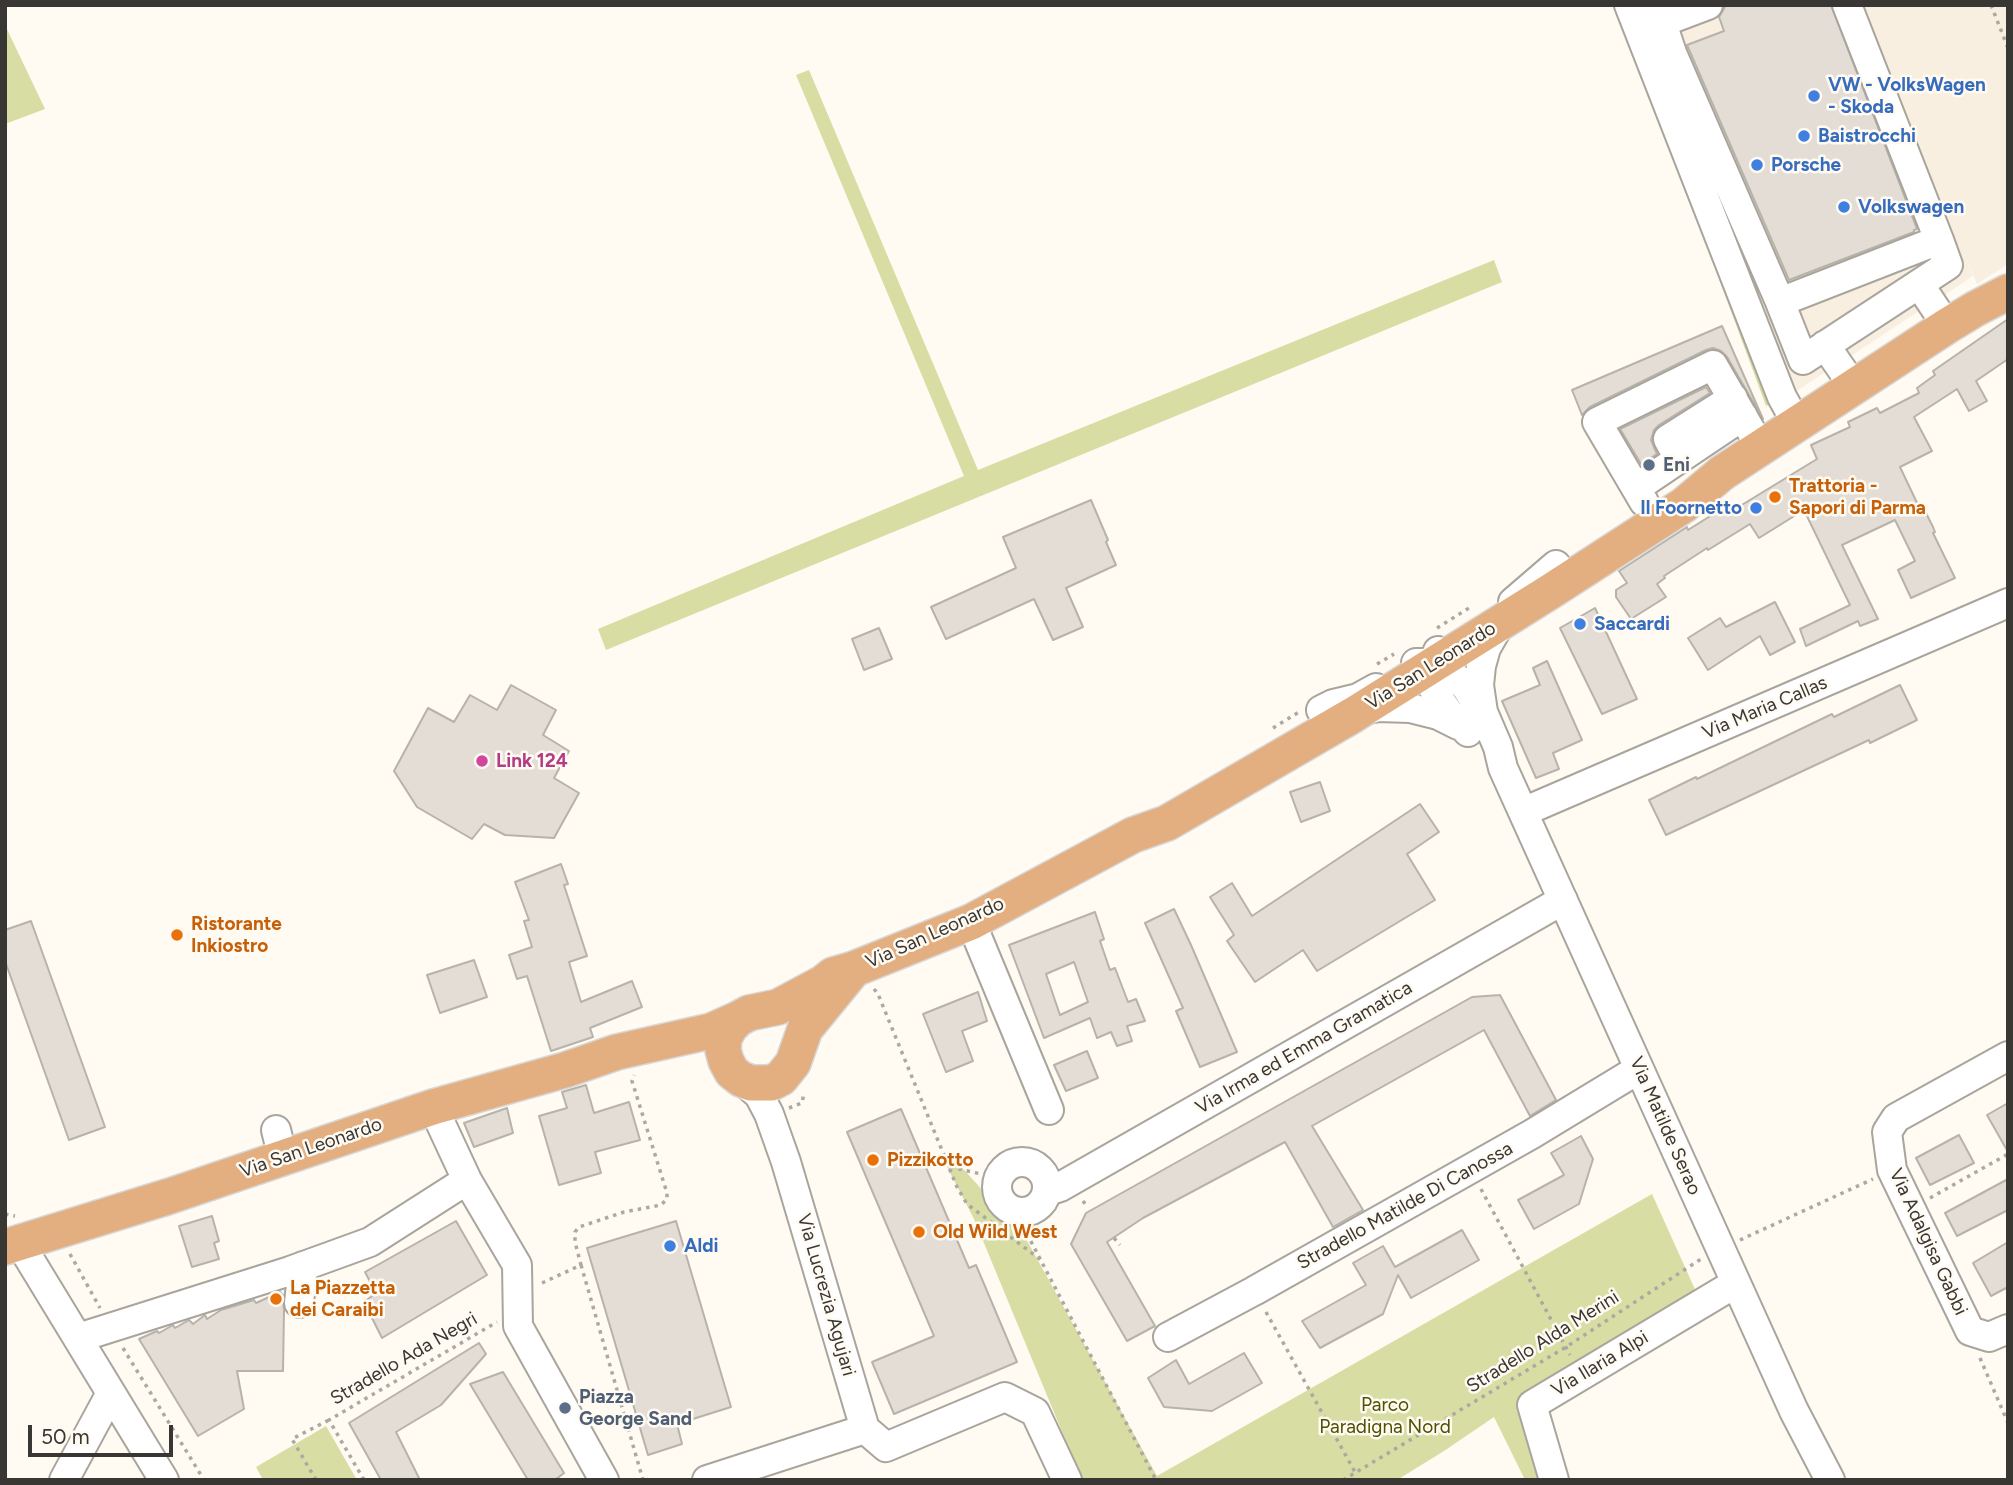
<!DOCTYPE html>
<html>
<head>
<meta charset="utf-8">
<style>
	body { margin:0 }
	#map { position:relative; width:2013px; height:1485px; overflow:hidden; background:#fffaf2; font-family:Figtree,sans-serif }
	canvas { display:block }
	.frame { position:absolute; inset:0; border:7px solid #393734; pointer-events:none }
	.scale { position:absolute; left:28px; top:1425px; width:145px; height:32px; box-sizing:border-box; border:4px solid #393734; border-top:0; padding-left:9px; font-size:21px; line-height:24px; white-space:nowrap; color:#393734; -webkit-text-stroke:5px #fffaf2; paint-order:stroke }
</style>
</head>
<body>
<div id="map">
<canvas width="2013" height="1485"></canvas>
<div class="frame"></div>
<div class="scale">50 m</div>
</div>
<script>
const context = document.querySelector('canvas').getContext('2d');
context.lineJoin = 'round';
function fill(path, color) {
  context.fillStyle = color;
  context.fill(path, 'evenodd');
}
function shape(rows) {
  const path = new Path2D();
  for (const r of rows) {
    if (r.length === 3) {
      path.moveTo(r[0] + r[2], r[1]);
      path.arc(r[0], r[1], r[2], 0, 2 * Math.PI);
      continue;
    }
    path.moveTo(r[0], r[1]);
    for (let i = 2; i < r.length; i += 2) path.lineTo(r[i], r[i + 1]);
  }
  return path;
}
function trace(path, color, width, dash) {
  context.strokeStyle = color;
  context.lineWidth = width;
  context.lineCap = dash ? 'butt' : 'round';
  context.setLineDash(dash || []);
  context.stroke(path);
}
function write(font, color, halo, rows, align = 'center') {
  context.font = font + ' Figtree,sans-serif';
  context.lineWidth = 5;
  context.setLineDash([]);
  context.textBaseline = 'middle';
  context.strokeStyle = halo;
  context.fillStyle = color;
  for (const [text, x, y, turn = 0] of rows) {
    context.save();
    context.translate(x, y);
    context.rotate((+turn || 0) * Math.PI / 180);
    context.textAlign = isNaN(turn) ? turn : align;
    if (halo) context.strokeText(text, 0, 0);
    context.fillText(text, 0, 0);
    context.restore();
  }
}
const built = shape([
	[1640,5,2008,5,2008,264,1977,284,1961,247,1973,276,1943,296,1940,292,1916,307,1919,311,1851,356,1848,352,1835,360,1827,371,1792,394]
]);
const green = shape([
	[5,25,45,109,5,124],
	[809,70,978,470,1494,260,1502,282,606,650,598,629,964,476,796,75],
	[1704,238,1707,238,1773,403,1766,406],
	[956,1161,1025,1237,1157,1476,1652,1194,1698,1296,1522,1400,1546,1480,1525,1480,1494,1417,1444,1451,1397,1480,1082,1480,974,1219,946,1165],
	[326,1426,357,1480,263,1480,256,1467]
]);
const building = shape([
	[1726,5,1831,5,1917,229,1914,230,1914,232,1789,280,1687,45,1724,31,1719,17,1726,5],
	[2008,319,2008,359,1976,381,1987,401,1969,411,1957,389,1914,417,1932,451,1900,467,1919,507,1922,505,1933,527,1935,532,1933,533,1955,578,1911,598,1898,570,1915,561,1895,520,1842,545,1878,619,1860,626,1858,621,1806,646,1800,629,1850,605,1804,510,1759,538,1750,524,1708,550,1707,548,1664,576,1665,578,1657,584,1666,597,1631,619,1616,597,1616,590,1627,583,1619,571,1687,527,1688,530,1723,508,1727,514,1817,459,1811,445,1850,427,1848,422,1877,408,1880,413,1919,393,1917,388,1935,375,1933,371,2008,319],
	[1722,326,1763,419,1727,357,1721,351,1713,348,1706,350,1590,407,1582,415,1572,390,1722,326],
	[1706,387,1710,393,1659,425,1654,430,1651,440,1657,454,1641,464,1620,429,1706,387],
	[1091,500,1108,540,1106,542,1116,565,1066,588,1083,627,1053,640,1034,599,946,639,931,607,1016,568,1003,537,1091,500],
	[1775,602,1795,642,1770,655,1760,636,1708,670,1688,638,1720,618,1726,627,1775,602],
	[1595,608,1637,699,1602,714,1560,628,1595,608],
	[879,628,892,659,864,670,852,639,879,628],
	[1547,661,1582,740,1553,753,1559,769,1536,778,1502,701,1540,685,1533,668,1547,661],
	[511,685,556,710,543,735,569,751,554,778,579,793,554,838,505,835,484,824,472,839,417,807,394,771,428,708,454,722,470,695,497,710,511,685],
	[1900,685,1917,720,1870,743,1869,740,1666,835,1649,800,1696,777,1697,779,1832,714,1834,717,1900,685],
	[1320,782,1330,811,1301,822,1290,792,1320,782],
	[1420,804,1439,832,1407,854,1435,900,1317,971,1303,950,1255,982,1227,941,1234,935,1210,897,1232,883,1252,916,1420,804],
	[561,864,568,884,564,885,587,956,569,962,581,1002,632,981,642,1007,590,1028,593,1037,551,1051,527,976,517,979,509,955,532,947,524,921,529,920,515,882,561,864],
	[1174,909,1191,945,1237,1052,1200,1067,1176,1011,1183,1008,1145,923,1174,909],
	[1095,912,1104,939,1100,941,1110,970,1115,968,1128,1002,1136,999,1145,1021,1127,1026,1132,1041,1117,1046,1111,1032,1097,1038,1090,1018,1044,1038,1009,945,1095,912],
	[1074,962,1088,1002,1060,1015,1046,974,1074,962],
	[31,921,105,1127,69,1140,5,961,5,930,31,921],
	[474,960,487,997,440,1013,427,975,474,960],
	[978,992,987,1021,962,1031,973,1061,946,1072,923,1014,978,992],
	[1500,995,1556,1100,1530,1116,1484,1030,1312,1126,1363,1210,1333,1227,1285,1142,1143,1218,1107,1242,1155,1326,1127,1341,1071,1244,1086,1213,1472,997,1500,995],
	[1087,1051,1098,1078,1066,1091,1054,1065,1087,1051],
	[586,1085,594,1113,629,1102,640,1140,595,1152,601,1173,559,1185,539,1116,567,1108,562,1092,586,1085],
	[2008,1103,2008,1152,1987,1115,2008,1103],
	[507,1108,513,1133,474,1147,464,1123,507,1108],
	[901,1109,969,1268,976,1265,1017,1362,894,1414,872,1362,934,1336,847,1132,901,1109],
	[1959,1135,1974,1163,1930,1185,1916,1158,1959,1135],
	[1581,1136,1593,1159,1579,1204,1534,1229,1518,1200,1564,1175,1551,1153,1581,1136],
	[2008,1179,2008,1210,1957,1236,1945,1213,2008,1179],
	[212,1216,219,1241,214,1243,219,1259,192,1267,179,1226,212,1216],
	[456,1221,487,1275,382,1338,364,1302,376,1293,365,1272,456,1221],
	[676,1221,731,1407,677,1424,682,1444,648,1455,587,1248,676,1221],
	[1462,1230,1479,1260,1411,1298,1398,1275,1383,1314,1320,1348,1302,1321,1366,1285,1353,1263,1383,1246,1395,1267,1462,1230],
	[2008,1242,2008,1287,1991,1296,1973,1263,2008,1242],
	[280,1292,283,1295,284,1311,283,1371,237,1371,244,1409,198,1436,139,1339,157,1331,159,1333,173,1325,175,1328,189,1320,193,1324,205,1315,207,1319,221,1310,254,1300,256,1303,280,1292],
	[479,1343,486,1354,441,1405,396,1432,420,1480,381,1480,349,1423,479,1343],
	[1244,1353,1262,1383,1212,1411,1164,1407,1148,1378,1176,1360,1189,1384,1244,1353],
	[503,1372,564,1473,555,1480,528,1480,470,1384,503,1372]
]);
const path = shape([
	[1991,5,2008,48],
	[1437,628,1469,608],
	[1377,664,1394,654],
	[1273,728,1299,712],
	[874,989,878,994,957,1187,967,1204,1041,1260],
	[789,1108,802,1103,804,1093],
	[950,1167,999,1178],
	[1481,1189,1570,1355],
	[1930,1198,2008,1154],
	[1083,1201,1088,1208],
	[1015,1211,1156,1480],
	[5,1214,15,1216],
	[1114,1238,1120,1245],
	[1740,1240,1873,1179],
	[70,1254,100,1308],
	[581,1265,643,1480],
	[542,1283,581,1265,575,1242,575,1232,579,1227,624,1212,661,1205,667,1199,667,1193,632,1081,634,1075],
	[1266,1312,1355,1472],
	[123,1348,204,1480],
	[1980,1358,2008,1423],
	[316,1480,292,1439,329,1420],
	[364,1480,329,1420,497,1322],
	[1343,1480,1566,1347,1701,1259]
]);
const minor = shape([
	[1629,5,1782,397,1797,424],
	[1656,5,1672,53,1780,302,1803,360,1948,265,1939,240],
	[1663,22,1708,5],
	[1919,284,1947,326],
	[1780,302,1939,240,1847,5],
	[1825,345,1854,387],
	[1679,459,1743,416],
	[1636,488,1679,459,1668,439,1733,398],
	[1644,502,1597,422,1713,365,1761,448],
	[1513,602,1556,565],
	[1505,621,1497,629,1486,648,1481,666,1479,685,1483,712,1498,747,1503,768,1794,1411,1830,1480],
	[1438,651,1434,660,1431,672,1435,693,1449,713,1468,732],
	[1416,663,1426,663,1453,675,1466,687,1481,711],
	[1321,710,1333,704,1358,698,1376,688],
	[1362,710,1379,707,1410,708,1438,715,1458,725],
	[1523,812,2008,603],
	[971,922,1049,1110],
	[2008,1056,1896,1118,1887,1132,1892,1170,1970,1331,1989,1337,2008,1329],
	[741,1079,759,1095,769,1114,786,1162,865,1429,886,1447,1005,1397,1035,1412,1067,1480],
	[433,1107,467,1180,517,1265,518,1326,604,1480],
	[276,1130,283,1158],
	[1022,1187,25],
	[1047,1182,1054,1189,1060,1187,1563,900],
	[19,1242,111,1393,64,1480],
	[299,1303,303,1266],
	[1168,1337,1254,1291,1532,1134,1639,1069],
	[78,1338,290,1271,370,1242,467,1180],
	[111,1393,164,1480],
	[707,1480,865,1429],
	[1554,1480,1532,1405,1736,1283]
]);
const major = shape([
	[854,969,805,1029,793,1063,781,1078,771,1083,751,1083,741,1079,732,1072,726,1061,723,1050,724,1038,730,1027,738,1019,749,1013,778,1007,823,983,833,975,854,969,971,922,1133,835,1167,823,1353,715,1551,591,1684,505,1722,473,1947,326,1975,309,2008,292],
	[5,1247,170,1196,433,1107,565,1070,617,1052,711,1031,738,1019]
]);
const markers = [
	[1814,96,7,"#3f7fe0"],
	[1804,136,7,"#3f7fe0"],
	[1757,165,7,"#3f7fe0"],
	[1844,207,7,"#3f7fe0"],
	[1649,465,7,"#5c6f8a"],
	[1775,497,7,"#e8710a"],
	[1756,508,7,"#3f7fe0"],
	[1580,624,7,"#3f7fe0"],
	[482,761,7,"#d1479c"],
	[177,935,7,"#e8710a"],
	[873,1160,7,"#e8710a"],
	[919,1232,7,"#e8710a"],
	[670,1246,7,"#3f7fe0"],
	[276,1299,7,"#e8710a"],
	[565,1408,7,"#5c6f8a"]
];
const shopNames = [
	["VW - VolksWagen",1828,85],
	["- Skoda",1828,107],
	["Baistrocchi",1818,136],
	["Porsche",1771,165],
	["Volkswagen",1858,207],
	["Il Foornetto",1742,508,"right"],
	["Saccardi",1594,624],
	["Aldi",684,1246]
];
const serviceNames = [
	["Eni",1663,465],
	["Piazza",579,1397],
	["George Sand",579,1419]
];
const foodNames = [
	["Trattoria -",1789,486],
	["Sapori di Parma",1789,508],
	["Ristorante",191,924],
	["Inkiostro",191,946],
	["Pizzikotto",887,1160],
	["Old Wild West",933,1232],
	["La Piazzetta",290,1288],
	["dei Caraibi",290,1310]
];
const streetNames = [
	["Via San Leonardo",1431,666,-32],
	["Via Maria Callas",1765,708,-23],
	["Via San Leonardo",935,933,-24],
	["Via Irma ed Emma Gramatica",1304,1048,-30],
	["Via Matilde Serao",1665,1126,66],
	["Via San Leonardo",311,1148,-19],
	["Stradello Matilde Di Canossa",1405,1206,-29],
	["Via Adalgisa Gabbi",1928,1242,65],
	["Via Lucrezia Agujari",826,1295,74],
	["Stradello Alda Merini",1543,1342,-32],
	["Stradello Ada Negri",404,1359,-30],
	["Via Ilaria Alpi",1600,1364,-31]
];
const hotelNames = [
	["Link 124",496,761]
];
const parkNames = [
	["Parco",1385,1405],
	["Paradigna Nord",1385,1427]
];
fill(built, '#f9efe0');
fill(green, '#d8dea3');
fill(building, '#e3ddd6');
trace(building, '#b7b2aa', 2);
trace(minor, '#a9a49c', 32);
trace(major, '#d7d7d6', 38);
trace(path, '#aca8a2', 3.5, [3.5, 5]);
trace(minor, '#fff', 28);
trace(major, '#e3ae80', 35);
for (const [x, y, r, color] of markers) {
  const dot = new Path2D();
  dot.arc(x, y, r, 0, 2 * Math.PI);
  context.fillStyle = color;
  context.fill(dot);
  trace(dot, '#fffaf2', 2.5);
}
write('bold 19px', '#366cbe', '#fffaf2', shopNames, 'left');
write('bold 19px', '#4e5e75', '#fffaf2', serviceNames, 'left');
write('bold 19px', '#c56008', '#fffaf2', foodNames, 'left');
write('19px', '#393734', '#fffaf2', streetNames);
write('bold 19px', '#b23c85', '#fffaf2', hotelNames, 'left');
write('19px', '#4e5100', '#fffaf2', parkNames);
</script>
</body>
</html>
